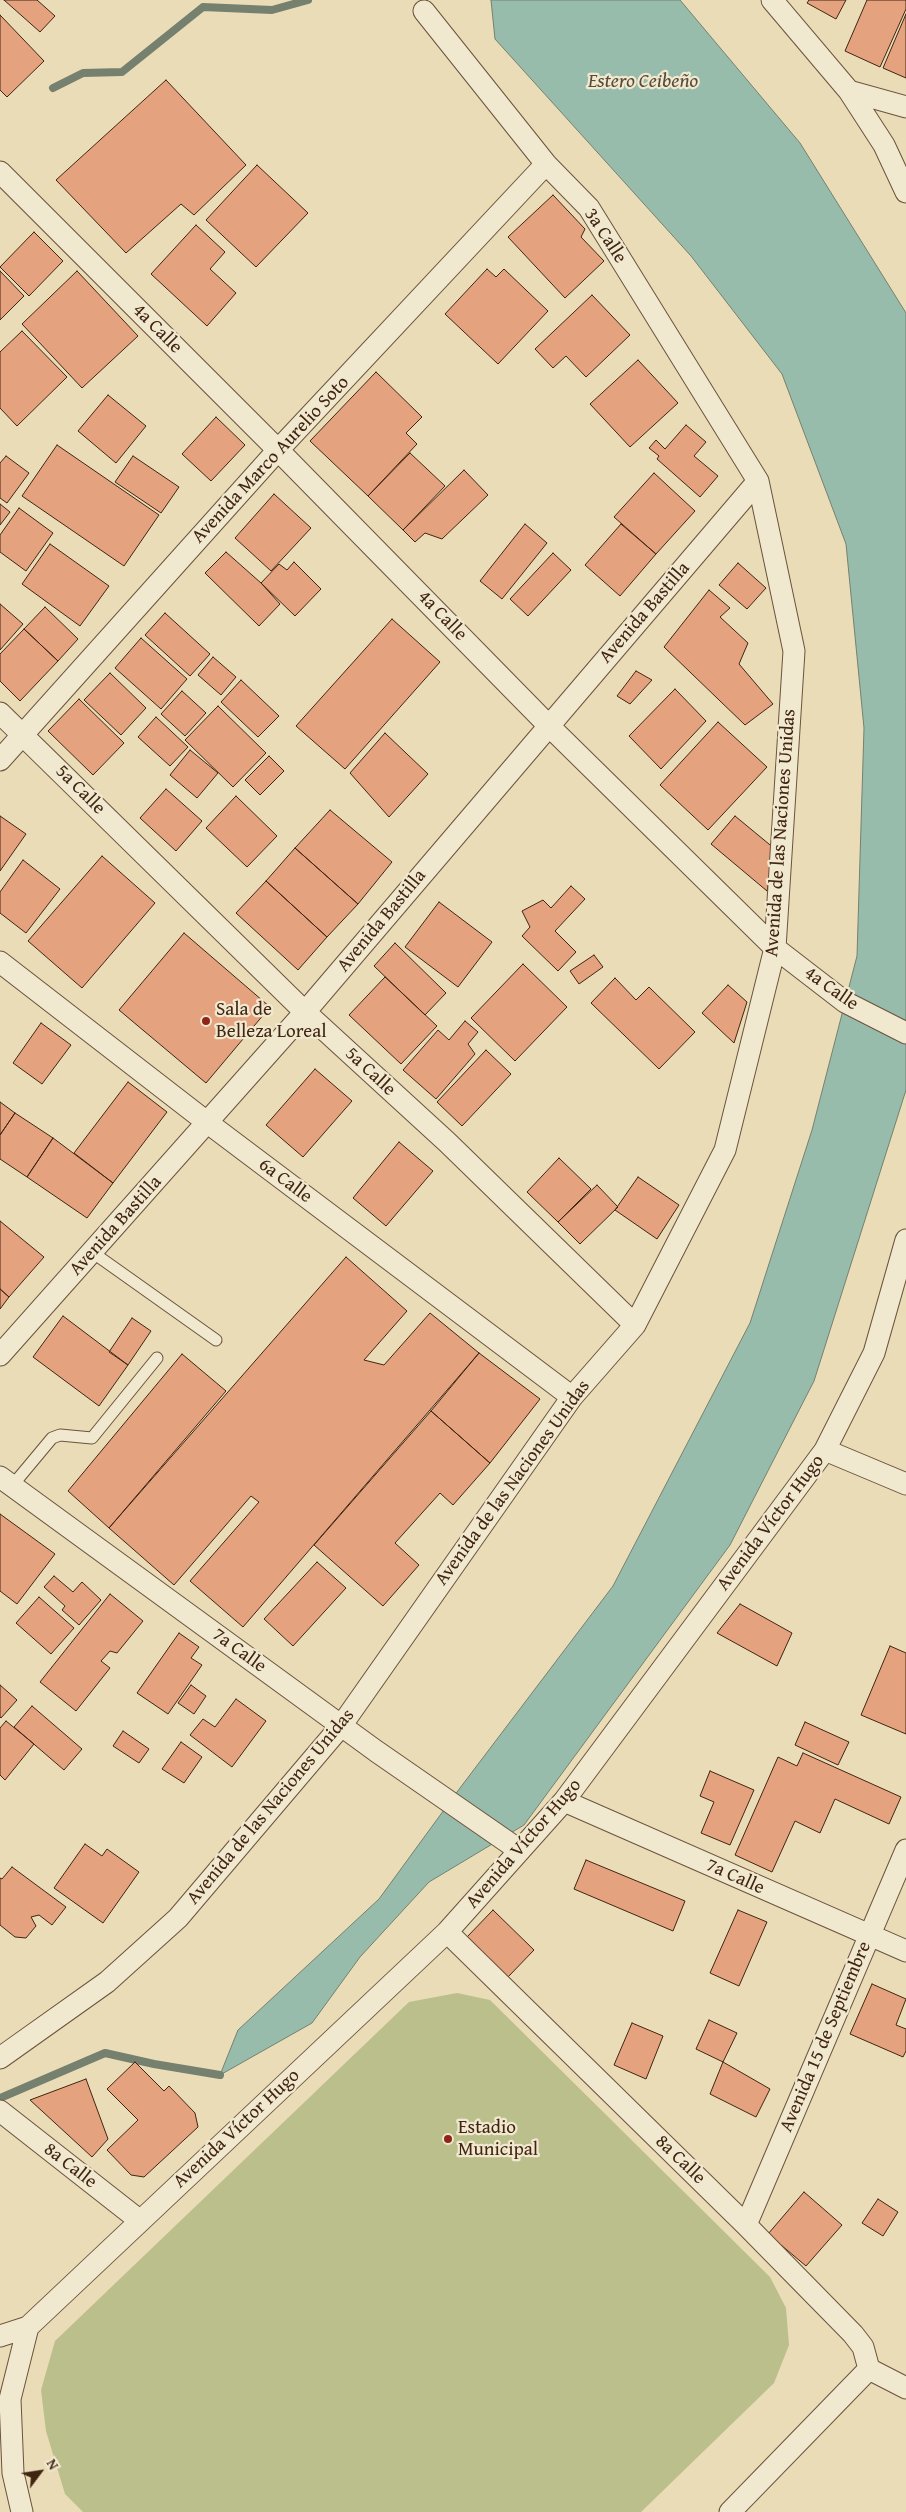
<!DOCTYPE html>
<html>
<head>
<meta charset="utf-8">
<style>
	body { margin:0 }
	#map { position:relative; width:906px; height:2512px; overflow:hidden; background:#e9dcb6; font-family:"Gentium Book Plus",serif }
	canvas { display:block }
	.north { position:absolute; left:15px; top:2447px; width:50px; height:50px; -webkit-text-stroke:4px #f1e8d0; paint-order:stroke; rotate:59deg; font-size:14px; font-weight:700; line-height:20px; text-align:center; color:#412513 }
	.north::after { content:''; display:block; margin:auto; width:18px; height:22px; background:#412513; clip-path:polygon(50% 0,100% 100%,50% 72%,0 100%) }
</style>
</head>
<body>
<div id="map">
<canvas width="906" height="2512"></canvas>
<div class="north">N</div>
</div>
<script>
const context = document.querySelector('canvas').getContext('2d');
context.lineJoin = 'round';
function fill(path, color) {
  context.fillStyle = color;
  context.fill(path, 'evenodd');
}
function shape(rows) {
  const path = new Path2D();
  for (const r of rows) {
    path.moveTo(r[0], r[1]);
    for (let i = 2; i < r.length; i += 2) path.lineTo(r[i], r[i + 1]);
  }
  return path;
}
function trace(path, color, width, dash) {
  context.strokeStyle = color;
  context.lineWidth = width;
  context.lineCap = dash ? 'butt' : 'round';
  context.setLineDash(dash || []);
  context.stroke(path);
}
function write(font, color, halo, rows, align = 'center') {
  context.font = font + ' "Gentium Book Plus",serif';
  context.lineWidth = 4.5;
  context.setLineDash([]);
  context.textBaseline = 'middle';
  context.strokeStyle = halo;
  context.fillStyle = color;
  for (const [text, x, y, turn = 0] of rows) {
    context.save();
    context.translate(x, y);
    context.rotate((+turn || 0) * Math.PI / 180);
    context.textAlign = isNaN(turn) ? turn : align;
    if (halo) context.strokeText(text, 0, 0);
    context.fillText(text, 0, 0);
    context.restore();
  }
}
const green = shape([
	[457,1993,490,2000,770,2277,786,2308,789,2345,774,2383,641,2512,83,2512,65,2494,46,2431,41,2390,55,2341,409,2002]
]);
const water = shape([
	[491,0,680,0,800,143,906,313,906,1090,814,1381,730,1545,524,1825,429,1882,360,1957,312,2023,220,2075,238,2030,379,1899,460,1788,613,1586,750,1323,812,1130,857,956,864,728,846,544,782,374,691,256,495,39,491,0]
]);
const stream = shape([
	[53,88,83,73,122,72,203,7,272,10,308,0],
	[0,2098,105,2053,154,2064,220,2075]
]);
const building = shape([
	[4,0,37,0,55,16,40,32,4,0],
	[809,0,846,0,836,19,807,3,809,0],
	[867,0,906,0,906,9,880,67,845,51,867,0],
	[906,14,906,78,883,68,906,14],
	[0,15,44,61,7,97,0,90,0,15],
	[166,80,246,165,194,215,181,204,126,253,56,180,166,80],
	[257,165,308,213,256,267,206,220,257,165],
	[553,195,585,229,581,237,604,261,565,298,508,237,553,195],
	[196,225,225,252,210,269,236,293,207,326,151,274,196,225],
	[34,232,63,261,29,296,0,267,34,232],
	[487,269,496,277,504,269,548,311,498,364,445,314,487,269],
	[0,271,24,296,0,320,0,271],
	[77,271,138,336,82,388,22,324,77,271],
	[592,295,630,335,586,377,566,356,553,368,535,349,592,295],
	[22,331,67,377,17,426,0,408,0,352,22,331],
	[638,360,678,403,630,447,590,404,638,360],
	[376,372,422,417,406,433,417,444,368,496,310,441,376,372],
	[108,395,146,426,116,463,78,431,108,395],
	[216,417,245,445,211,481,182,454,216,417],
	[686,425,706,442,694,456,718,476,700,497,657,459,659,456,649,448,656,440,665,449,686,425],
	[57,445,159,515,124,566,22,496,57,445],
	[410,453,445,486,403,530,368,496,410,453],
	[6,456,29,473,7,503,0,498,0,463,6,456],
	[133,456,179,487,161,513,115,482,133,456],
	[464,470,488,495,442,539,425,533,415,542,403,530,464,470],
	[654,473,695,511,656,554,614,517,654,473],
	[274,494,311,528,271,571,235,538,274,494],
	[0,504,10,512,0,525,0,504],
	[19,508,53,533,26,571,0,552,0,535,19,508],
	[525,524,547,543,502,599,480,581,525,524],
	[621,524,656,554,620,596,585,565,621,524],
	[50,544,109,586,80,626,22,584,50,544],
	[226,552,261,583,280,604,259,626,205,573,226,552],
	[553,553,571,570,528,616,510,599,553,553],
	[294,562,321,589,295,616,261,583,279,564,287,570,294,562],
	[738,563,766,588,747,609,719,585,738,563],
	[709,590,730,608,720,617,748,643,739,664,773,704,745,725,664,647,709,590],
	[0,604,23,624,0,650,0,604],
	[45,607,78,639,58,661,24,629,45,607],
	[165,613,210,654,190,676,145,635,165,613],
	[392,619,440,662,345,769,296,726,392,619],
	[24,629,58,661,20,701,0,681,0,654,24,629],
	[141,638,187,679,161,709,115,668,141,638],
	[213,657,236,677,221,695,198,675,213,657],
	[636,671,652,680,630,704,617,696,636,671],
	[110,673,146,708,121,735,84,700,110,673],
	[241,680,279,716,258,737,221,702,241,680],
	[675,689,706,721,661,769,629,736,675,689],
	[182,691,206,713,185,736,161,714,182,691],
	[79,699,124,743,93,775,48,731,79,699],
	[218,706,266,753,233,787,185,740,218,706],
	[156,717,188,747,170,766,138,737,156,717],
	[718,722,767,767,708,830,660,785,718,722],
	[385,733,428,774,389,817,350,773,385,733],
	[190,750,218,773,197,798,170,775,190,750],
	[269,756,284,771,260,795,245,780,269,756],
	[166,789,202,821,176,851,140,818,166,789],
	[236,796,277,836,247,867,206,828,236,796],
	[330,810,392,862,358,904,295,848,330,810],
	[0,816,26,834,0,871,0,816],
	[735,816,775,849,767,891,711,844,735,816],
	[295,848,358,904,327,937,266,881,295,848],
	[102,856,155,903,82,988,28,941,102,856],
	[23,860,60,889,26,933,0,913,0,892,23,860],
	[266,881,327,937,298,970,236,913,266,881],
	[571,886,585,899,555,931,576,952,558,971,522,936,530,927,522,911,543,900,551,908,571,886],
	[439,902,492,942,458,987,405,947,439,902],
	[184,933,270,1007,206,1083,119,1010,184,933],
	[395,943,446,993,425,1015,374,966,395,943],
	[594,955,603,967,579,984,570,971,594,955],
	[523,964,567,1007,515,1061,471,1018,523,964],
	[385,977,437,1026,401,1064,349,1015,385,977],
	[615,978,636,1000,649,987,695,1032,659,1069,591,1003,615,978],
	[728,985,747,1002,734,1043,702,1013,728,985],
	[465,1021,478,1032,468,1044,475,1054,436,1099,403,1070,438,1030,449,1040,465,1021],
	[41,1023,71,1045,42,1084,13,1063,41,1023],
	[486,1050,511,1074,462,1126,437,1102,486,1050],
	[315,1069,352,1101,303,1157,266,1125,315,1069],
	[128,1082,167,1112,113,1183,74,1153,128,1082],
	[0,1102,15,1113,0,1135,0,1102],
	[15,1113,53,1138,27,1177,0,1159,0,1135,15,1113],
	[53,1138,113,1183,87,1218,27,1177,53,1138],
	[399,1142,433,1171,386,1226,353,1198,399,1142],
	[559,1158,591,1189,558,1222,527,1192,559,1158],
	[638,1177,679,1205,657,1239,615,1210,638,1177],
	[597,1185,618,1207,580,1244,558,1222,597,1185],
	[0,1221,44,1257,9,1297,0,1289,0,1221],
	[346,1257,407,1311,364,1360,384,1365,430,1313,479,1353,243,1627,190,1581,259,1502,251,1496,174,1585,109,1528,346,1257],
	[0,1289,9,1297,0,1309,0,1289],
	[63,1316,128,1365,99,1406,33,1357,63,1316],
	[132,1318,151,1331,128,1365,109,1352,132,1318],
	[479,1353,540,1399,490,1463,431,1411,479,1353],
	[182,1354,226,1391,109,1528,68,1491,182,1354],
	[431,1411,490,1463,453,1505,440,1493,395,1543,419,1565,383,1606,314,1545,431,1411],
	[0,1514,55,1554,17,1604,0,1591,0,1514],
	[317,1562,346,1588,293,1646,264,1619,317,1562],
	[54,1576,73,1592,82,1582,101,1600,79,1625,62,1610,65,1606,44,1587,54,1576],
	[110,1594,143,1621,117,1653,110,1651,101,1661,110,1668,76,1711,40,1682,110,1594],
	[39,1597,74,1628,51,1654,16,1623,39,1597],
	[740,1604,792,1633,777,1666,717,1633,740,1604],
	[179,1633,199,1647,191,1658,202,1665,168,1714,137,1693,179,1633],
	[890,1646,906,1653,906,1734,861,1715,890,1646],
	[0,1685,17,1700,1,1718,0,1717,0,1685],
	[191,1685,206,1696,194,1714,178,1703,191,1685],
	[236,1699,266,1721,232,1767,190,1735,203,1719,215,1727,236,1699],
	[32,1706,82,1749,64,1770,14,1727,32,1706],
	[6,1721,34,1744,5,1780,0,1775,0,1728,6,1721],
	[805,1722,849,1742,838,1765,795,1745,805,1722],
	[123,1731,149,1749,139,1763,113,1746,123,1731],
	[181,1742,202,1757,184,1783,162,1769,181,1742],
	[803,1753,901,1797,889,1824,835,1799,820,1833,795,1821,772,1872,735,1855,778,1757,797,1766,803,1753],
	[710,1771,754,1790,730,1845,701,1833,714,1802,700,1796,710,1771],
	[85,1844,102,1856,107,1849,139,1872,103,1923,54,1888,85,1844],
	[586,1860,685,1901,673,1931,574,1889,586,1860],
	[12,1867,66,1907,52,1925,39,1915,31,1917,36,1926,26,1938,15,1937,0,1925,0,1878,2,1879,12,1867],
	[493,1910,534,1950,508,1977,467,1937,493,1910],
	[738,1910,767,1922,739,1986,710,1973,738,1910],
	[872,1984,906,1999,896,2025,906,2029,906,2051,903,2057,850,2034,872,1984],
	[709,2020,737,2033,723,2062,696,2049,709,2020],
	[632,2023,663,2036,646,2079,614,2065,632,2023],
	[135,2062,164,2091,169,2086,195,2113,198,2127,144,2177,131,2175,107,2150,138,2120,107,2089,135,2062],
	[723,2062,770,2089,756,2117,710,2094,723,2062],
	[86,2079,108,2139,92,2157,30,2100,86,2079],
	[804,2192,842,2225,806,2266,768,2234,804,2192],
	[878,2199,898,2212,883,2236,862,2223,878,2199]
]);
const lane = shape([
	[92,1252,216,1340],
	[12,1486,52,1438,60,1435,92,1438,157,1358]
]);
const street = shape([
	[772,0,849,91,884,145,906,192],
	[849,91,906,107],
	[0,172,278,450,548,725,775,948,845,1002,906,1033],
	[0,713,305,1012,447,1142,635,1325],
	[0,760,278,450,546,164],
	[0,962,208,1123,572,1397],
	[0,1355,305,1012,758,481],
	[825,1450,906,1484],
	[0,1477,376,1751,519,1850],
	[564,1801,906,1951],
	[447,1932,746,2225,853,2334,863,2347,869,2369,906,2388],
	[0,2058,107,1982,178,1918,341,1726,572,1397,635,1325,725,1150,775,948,794,651,758,481,589,208,546,164,424,11],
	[0,2111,139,2220],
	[746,2225,906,1850],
	[0,2336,28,2327,447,1932,564,1801,825,1450,874,1353,906,1240],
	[22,2512,13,2473,10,2399,28,2327],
	[730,2512,869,2369]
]);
const markers = [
	[206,1021,5,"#8f2418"],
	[448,2139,5,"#8f2418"]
];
const streetNames = [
	["3a Calle",605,236,57],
	["4a Calle",157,329,45],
	["Avenida Marco Aurelio Soto",271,460,-47],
	["Avenida Bastilla",645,613,-49],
	["4a Calle",442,616,46],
	["5a Calle",80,790,45],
	["Avenida de las Naciones Unidas",781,833,-86],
	["Avenida Bastilla",382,921,-50],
	["4a Calle",831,989,35],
	["5a Calle",370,1072,43],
	["6a Calle",285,1181,37],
	["Avenida Bastilla",116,1226,-48],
	["Avenida de las Naciones Unidas",513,1483,-54],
	["Avenida Víctor Hugo",771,1523,-53],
	["7a Calle",239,1651,36],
	["Avenida de las Naciones Unidas",271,1807,-50],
	["Avenida Víctor Hugo",524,1844,-49],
	["7a Calle",735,1877,24],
	["Avenida 15 de Septiembre",826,2037,-67],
	["Avenida Víctor Hugo",237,2129,-43],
	["8a Calle",680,2160,44],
	["8a Calle",70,2166,38]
];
const poiNames = [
	["Sala de",216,1010],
	["Belleza Loreal",216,1032],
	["Estadio",458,2128],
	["Municipal",458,2150]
];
const waterNames = [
	["Estero Ceibeño",643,82]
];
fill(green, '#bbbf8b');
fill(water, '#97bcac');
trace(water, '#75806f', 1);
trace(stream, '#75806f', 8);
fill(building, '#e5a27f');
trace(building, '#412513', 1);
trace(lane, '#6b533c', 13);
trace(street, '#6b533c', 23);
trace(lane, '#f1e8d0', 11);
trace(street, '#f1e8d0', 21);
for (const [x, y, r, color] of markers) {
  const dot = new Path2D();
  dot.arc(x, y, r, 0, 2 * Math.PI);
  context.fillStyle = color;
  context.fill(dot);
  trace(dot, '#f1e8d0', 2);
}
write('19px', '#412513', '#f1e8d0', streetNames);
write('19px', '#412513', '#f1e8d0', poiNames, 'left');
write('italic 20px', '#564b39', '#f1e8d0', waterNames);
</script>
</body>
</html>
